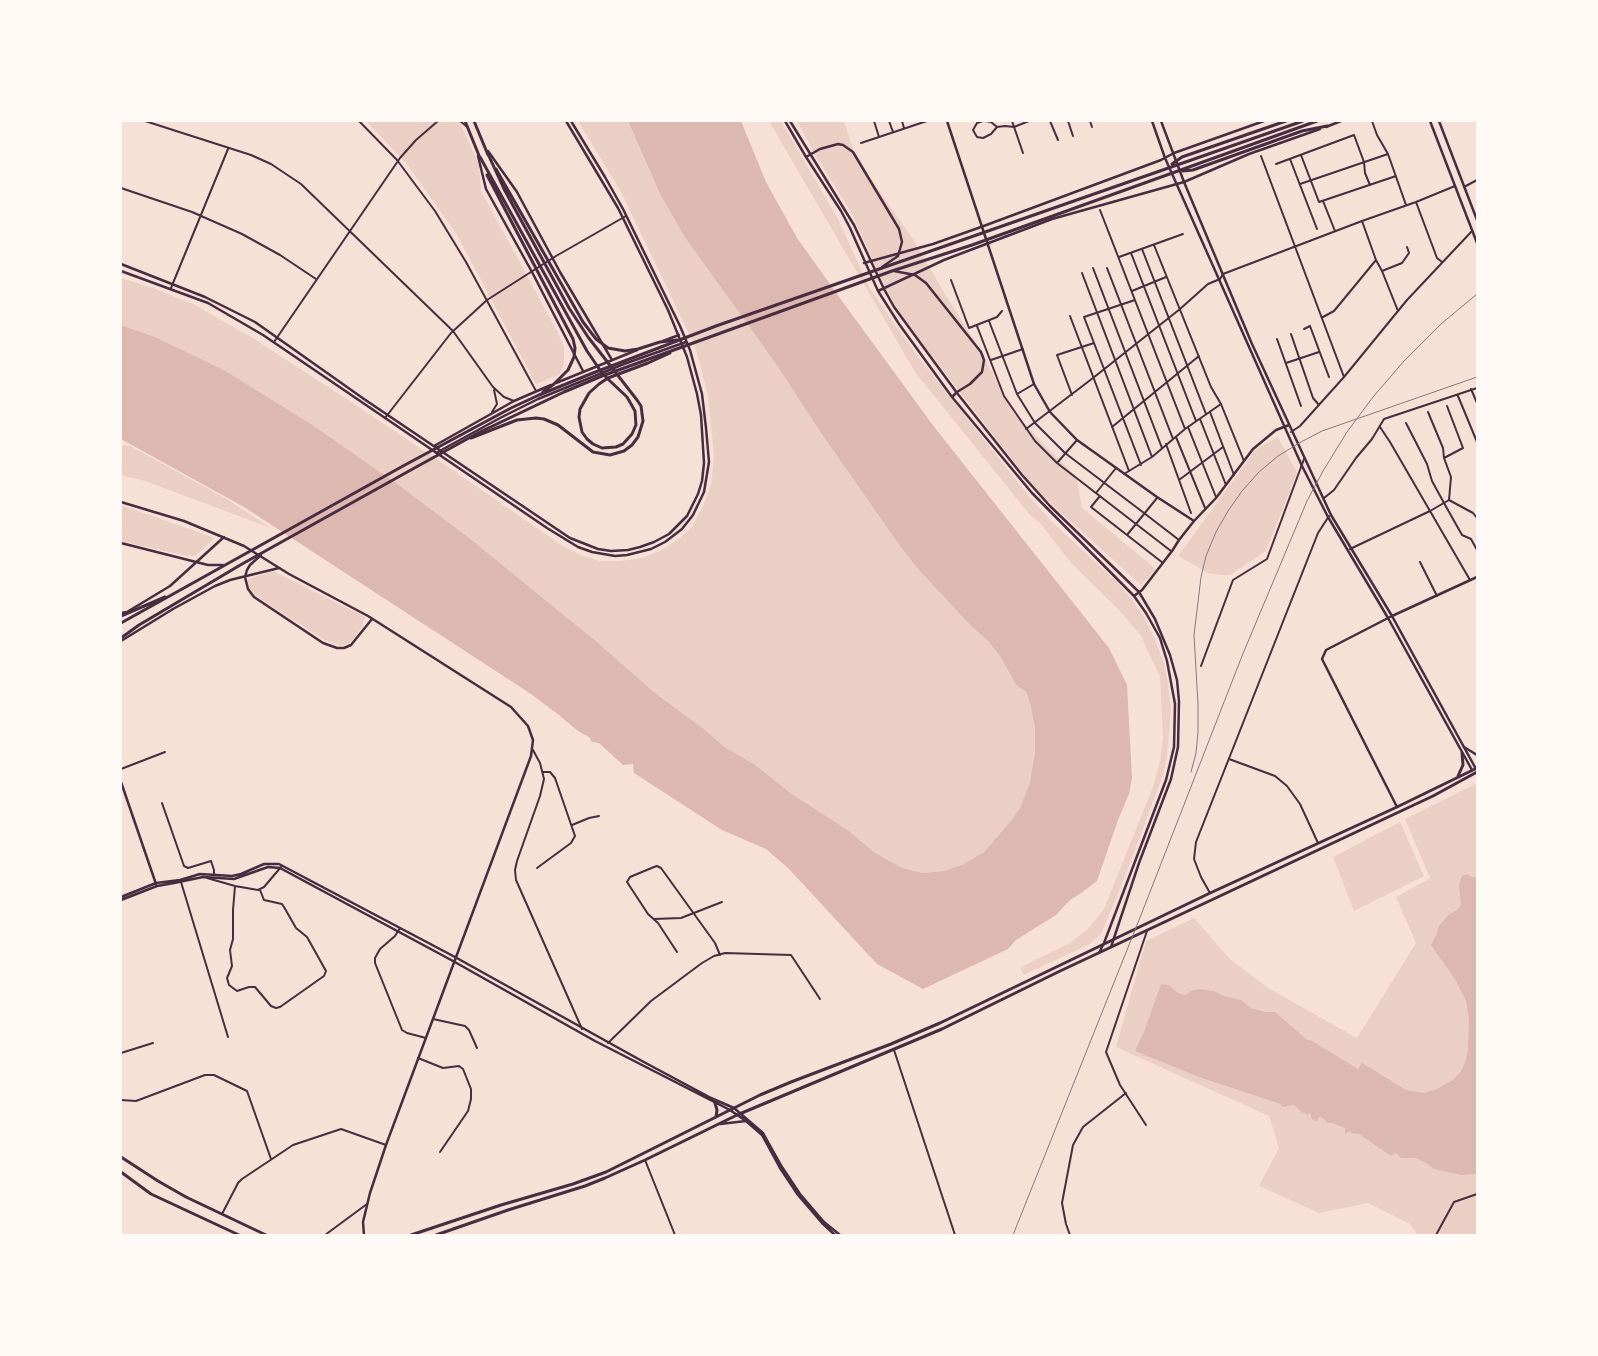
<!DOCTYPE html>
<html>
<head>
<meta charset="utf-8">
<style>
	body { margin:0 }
	#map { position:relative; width:1598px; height:1356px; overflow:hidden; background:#f7e1d7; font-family:Manrope,sans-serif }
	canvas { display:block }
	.frame { position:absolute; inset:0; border:122px solid #fffaf5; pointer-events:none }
</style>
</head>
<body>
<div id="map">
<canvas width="1598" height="1356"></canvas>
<div class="frame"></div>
</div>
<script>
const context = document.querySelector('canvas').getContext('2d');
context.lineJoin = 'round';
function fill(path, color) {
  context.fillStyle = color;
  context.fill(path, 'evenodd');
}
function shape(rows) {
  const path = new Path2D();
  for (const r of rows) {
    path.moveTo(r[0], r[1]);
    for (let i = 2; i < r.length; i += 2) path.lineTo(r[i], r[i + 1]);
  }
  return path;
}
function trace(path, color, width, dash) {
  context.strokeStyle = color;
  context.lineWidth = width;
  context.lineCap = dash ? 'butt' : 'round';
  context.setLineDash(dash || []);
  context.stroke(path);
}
const green = shape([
	[366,121,459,121,479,165,481,191,558,333,564,347,564,365,559,375,536,384,457,235,407,164],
	[578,121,628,121,660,194,684,236,776,364,821,433,900,546,918,569,970,625,989,642,1000,656,1016,685,1026,692,1030,703,1035,728,1035,752,1030,782,1020,808,1011,821,984,852,962,865,944,871,922,873,900,867,874,852,849,831,792,794,754,764,726,748,700,726,655,693,597,642,468,537,396,483,311,424,224,370,155,337,121,325,121,278,156,289,195,305,256,340,348,400,438,460,563,546,583,556,600,561,620,561,642,558,660,551,680,538,692,527,704,504,711,485,714,455,708,396,695,346,621,192],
	[769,121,781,121,838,219,869,287,897,328,923,363,1028,495,1051,521,1119,584,1131,598,1144,617,1154,637,1164,663,1168,684,1171,710,1167,757,1163,775,1123,882,1101,934,1090,944,1023,975,1021,967,1068,944,1086,931,1104,909,1153,787,1160,761,1163,738,1160,677,1141,636,1119,610,1072,564,1040,523,1030,515,915,372],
	[797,121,844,121,856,158,911,236,942,289,981,352,1014,413,1077,478,1082,508,1156,569,1141,585,1035,489,894,307,851,212,815,155],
	[1278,437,1297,473,1266,551,1230,575,1222,575,1208,573,1178,556,1256,449],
	[121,445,130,446,225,498,271,528,145,481,121,475],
	[121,505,215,538,195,556,187,556,121,541],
	[273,571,365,617,361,629,351,642,343,646,326,641,256,596,248,586,248,579],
	[1477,783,1477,1235,1417,1235,1410,1224,1368,1203,1319,1213,1259,1186,1279,1148,1269,1116,1116,1047,1146,941,1194,918,1230,959,1268,988,1357,1038,1416,943,1396,897,1430,878,1405,819],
	[1400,822,1424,876,1354,911,1333,857]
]);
const water = shape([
	[628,121,741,121,766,182,797,238,842,301,935,428,1109,648,1127,685,1132,778,1129,794,1118,820,1097,881,1081,893,1070,900,1056,915,1016,940,1008,949,923,989,877,964,789,869,766,849,722,830,634,773,633,764,623,765,599,743,592,742,589,737,578,731,559,715,531,694,244,507,121,439,121,325,155,337,224,370,311,424,396,483,468,537,597,642,655,693,700,726,726,748,754,764,792,794,849,831,874,852,900,867,922,873,944,871,962,865,984,852,1011,821,1020,808,1030,782,1035,752,1035,728,1030,703,1026,692,1016,685,1000,656,989,642,970,625,918,569,900,546,821,433,776,364,684,236,660,194],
	[1467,874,1472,877,1477,877,1477,1174,1461,1175,1434,1169,1426,1163,1416,1158,1401,1158,1396,1153,1391,1156,1359,1134,1352,1133,1350,1131,1345,1134,1345,1128,1332,1123,1328,1123,1321,1117,1318,1118,1318,1121,1315,1121,1312,1119,1310,1113,1307,1115,1304,1112,1303,1113,1294,1105,1282,1107,1281,1104,1199,1077,1135,1051,1144,1032,1161,984,1169,985,1178,993,1186,995,1191,991,1199,989,1214,991,1224,996,1241,1000,1251,1008,1265,1012,1275,1012,1306,1039,1312,1041,1358,1069,1362,1063,1406,1090,1424,1093,1437,1089,1453,1080,1460,1073,1465,1063,1468,1050,1469,1019,1466,1001,1455,979,1431,945,1437,933,1439,926,1448,915,1457,910,1461,905,1459,885,1462,876]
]);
const minor = shape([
	[145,121,251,155,271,164,301,184,453,331,493,387,504,397,514,401],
	[359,121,397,160,435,211,466,262,536,391],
	[460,121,466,126],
	[874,121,879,137],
	[889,121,893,132],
	[902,121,904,128],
	[983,121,977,123,973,130,977,137,983,138,991,134,997,127,1005,126,1014,127,1029,121],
	[985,121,991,122,997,127],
	[1012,121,1023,153],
	[1050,121,1058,140],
	[1068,121,1073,136],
	[1090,121,1092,127],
	[1372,121,1377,135,1388,154,1406,205],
	[1476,121,1477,122],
	[861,143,927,121],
	[1301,155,1319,202,1396,176],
	[1261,156,1344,377],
	[1290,159,1317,229],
	[1276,164,1354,135,1364,162,1365,173,1370,185],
	[1300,184,1388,154],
	[1464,187,1477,180],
	[121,188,192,212,242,234,280,255,316,279],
	[1323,201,1335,231],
	[1416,202,1437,258,1442,262],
	[1100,210,1185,429],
	[1154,245,1211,387,1221,404,1244,461],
	[1142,249,1206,414],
	[1131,253,1196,421],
	[1119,257,1183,234],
	[1376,260,1382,271,1398,311],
	[1093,268,1162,448],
	[1107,268,1173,439],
	[1382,271,1402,263,1409,253,1407,247],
	[1082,273,1152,457],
	[951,280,969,328,997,317,1002,311],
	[171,288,228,149],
	[1132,291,1166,277],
	[1135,300,1084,317,1141,465],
	[1070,316,1129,471],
	[1323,317,1334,311,1376,260,1362,221],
	[989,321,1017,394,1035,423,1065,453,1144,513,1179,540],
	[977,326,1004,396,1035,441,1057,463,1171,551],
	[1304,329,1310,326,1329,377],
	[1291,334,1313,398,1319,405],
	[1277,339,1301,406],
	[274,342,400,158,416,140,438,121],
	[991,360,1023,349],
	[1286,363,1319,352],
	[1471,389,1477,403],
	[1017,394,1034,384],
	[1072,395,1057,355,1094,343],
	[1458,396,1477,442],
	[492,412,497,404,494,390],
	[1210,412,1234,475],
	[1428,412,1443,448,1444,458,1451,477,1449,500,1473,513,1477,518],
	[385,418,451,333,487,300,556,256,626,216],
	[1200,419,1226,485],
	[1406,423,1427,464,1432,481,1444,503,1462,535,1471,539,1477,550],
	[1112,427,1199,356],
	[1188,427,1216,497],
	[1380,427,1390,442,1470,580],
	[1026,429,1093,378,1180,309,1208,284,1220,279,1223,274,1362,221,1416,202,1455,186],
	[1291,432,1300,426,1344,377,1407,300,1472,231],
	[1176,437,1205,508],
	[1166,444,1191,513],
	[1444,458,1463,448,1447,406],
	[1057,463,1077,440],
	[1124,474,1152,457,1185,429,1221,404],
	[1179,480,1223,447],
	[1096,493,1116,468],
	[1100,496,1091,507,1163,563],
	[1324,498,1334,490,1356,458,1372,439,1384,419,1477,388],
	[1127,535,1157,498],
	[1350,549,1430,511,1449,500],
	[1420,562,1437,596],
	[1201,666,1233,580,1267,559,1304,459],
	[533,750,540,763,544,779,540,796,517,861,515,870,516,880,582,1029],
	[1229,759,1275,776,1287,786,1300,804,1318,843],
	[121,769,165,752],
	[162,803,184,866,188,868,211,861,214,870,214,875],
	[572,825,589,818,599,816],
	[537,868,571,843,575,836,555,778,550,772,543,772],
	[207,878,235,886,258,890,264,887,281,867],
	[181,882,228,1037],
	[235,886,233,910,233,939,230,950,232,966,227,978,229,985,237,991,249,987,255,987,271,1006,276,1008,280,1007,324,976,326,971,307,937,296,928,284,907,282,904,264,900,260,890],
	[1210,893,1201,877,1194,859,1196,842,1318,533,1329,516],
	[654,919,681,918,722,902],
	[400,928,395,936,380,949,375,958,375,963,402,1030,407,1033,426,1038],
	[677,952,658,923,648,914,627,882,630,877,654,867,657,866,661,868,715,943,720,955],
	[433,1019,465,1026,469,1030,477,1048],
	[608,1043,651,1001,702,963,714,956,725,953,791,955,820,999],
	[894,1050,955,1235],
	[121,1053,153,1043],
	[418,1058,443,1068,459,1066,463,1069,471,1089,471,1099,468,1111,440,1152],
	[121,1100,136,1101,205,1075,214,1075,247,1091,271,1159],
	[1146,1125,1120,1085,1106,1052,1147,931],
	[645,1160,675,1235],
	[222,1214,238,1183,242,1179,293,1145,341,1129,386,1145],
	[325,1235,367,1204],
	[1070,1235,1066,1224,1062,1203,1073,1145,1083,1127,1126,1093],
	[1436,1235,1454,1202,1477,1194]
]);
const tertiary = shape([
	[947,121,1034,384,1050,412,1077,440,1157,497,1194,521],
	[1152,121,1165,158,1302,466,1328,517,1388,618,1472,770],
	[1161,121,1184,182,1252,344,1331,515,1392,616,1476,769],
	[488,151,517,192,560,272,612,360],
	[478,156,486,189,532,272,583,371],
	[121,264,205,297,255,322,364,399,570,538,598,549,611,551,628,550,640,547,654,542,669,534,687,516,698,494,702,481,704,463,701,415,697,394,687,357,668,310,618,208,566,121],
	[121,271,208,303,263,335,547,528,578,547,592,552,615,556,627,555,651,549,665,542,682,529,693,515,704,492,709,462,706,428,702,394,690,350,680,326,623,209,605,177,571,121],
	[663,341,679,335],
	[556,383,637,350],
	[434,446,514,401,551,385],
	[436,453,500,418,538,399,624,364,686,342],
	[121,502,184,521,244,546,289,574,368,616,511,707,528,726,533,740,531,756,386,1145,370,1193,363,1222,364,1235],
	[121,543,208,565,223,565],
	[261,555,250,565,247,570,245,577,248,589,254,597,323,643,337,648,344,648,351,645,372,619],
	[1134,596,1142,590,1172,551,1179,540,1194,521,1216,498,1253,449,1276,430,1289,425],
	[121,613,127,612,170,586,224,537],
	[121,641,173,609,215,586,230,580,279,568],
	[121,782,156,884],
	[1397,807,1322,659,1326,650,1392,616,1477,577],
	[121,897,156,883,180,880,200,874,232,876,241,874,264,864,279,864,455,957,642,1061,711,1098,734,1108,763,1133,782,1167,800,1194,824,1222,840,1235],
	[121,900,157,886,174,883,203,877,234,879,268,867,280,868,453,961,595,1041,730,1110,746,1121,762,1135,780,1168,798,1195,822,1223,835,1235],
	[720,1124,746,1121]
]);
const secondary = shape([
	[785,121,806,157,841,211,850,228,878,291,899,324,952,397,1032,493,1134,596,1146,613,1160,638,1167,661,1175,704,1174,747,1166,780,1104,943,1099,953],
	[790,121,854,225,884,289,894,307,957,393,1022,475,1050,506,1139,592,1155,619,1170,655,1177,680,1179,701,1178,747,1171,779,1139,863,1111,947],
	[1430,121,1477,243],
	[1439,121,1477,220],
	[1326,127,1341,121],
	[806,157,820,149,838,144,843,145,853,152,899,229,902,242,898,256,882,267],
	[864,263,933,244,981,227,1161,160,1174,153,1264,121],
	[894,271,915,275,926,283,981,352,984,360,982,372,970,384,957,392,952,397],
	[878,291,944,260,1052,219,1184,182,1249,154,1320,129],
	[1464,747,1477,755]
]);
const primary = shape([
	[465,121,480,158],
	[474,121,488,155],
	[480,157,587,351,602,373,610,381,627,397,635,411,636,425,632,434,623,444,616,447,602,448,593,444,587,439,582,432,579,417,580,409,589,393,599,384,608,378,648,363,670,353],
	[496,169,583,322,596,339,608,348,625,351,638,349,660,342,677,340],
	[487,175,573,339,575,348,574,357,568,370,554,384,543,392],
	[471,438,517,420,536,418,544,419,558,425,593,452,610,455,624,451,632,445,638,437,643,421,641,406,637,400,588,337,569,308,504,189,488,154],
	[1458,776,1463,765,1462,753],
	[715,1103,717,1110,716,1117],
	[411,1235,501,1205,573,1184,606,1172,760,1095,791,1082,891,1044,940,1023,1208,894,1397,807,1477,768],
	[436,1235,508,1210,585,1186,605,1178,645,1160,737,1115,942,1029,1058,972,1433,796,1477,772]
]);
const trunk = shape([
	[1172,164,1182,157,1286,121],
	[1183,171,1193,170,1302,131,1327,126],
	[121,616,165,597],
	[121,623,403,466,511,408,539,395,593,373,716,326,1303,121],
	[121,638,139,625,242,564,409,471,478,433,564,392,602,376,892,271,972,245,1317,121],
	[121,1157,158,1181,186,1197,266,1235],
	[121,1172,151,1194,239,1235]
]);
const rail = shape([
	[1191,772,1196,753,1198,732,1198,704,1194,635,1201,577,1206,556,1216,532,1228,511,1242,491,1259,472,1278,456,1301,442,1322,431,1477,377],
	[1013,1235,1141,915,1242,656,1307,501,1323,471,1347,432,1373,397,1404,361,1441,324,1477,294]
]);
fill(green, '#ebcfc5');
fill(water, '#dcb8b0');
trace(minor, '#4a2c40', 2);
trace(tertiary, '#4a2c40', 2.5);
trace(secondary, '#4a2c40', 2.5);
trace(primary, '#4a2c40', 3);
trace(trunk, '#4a2c40', 3);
trace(rail, '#8f747c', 1);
</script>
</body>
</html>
